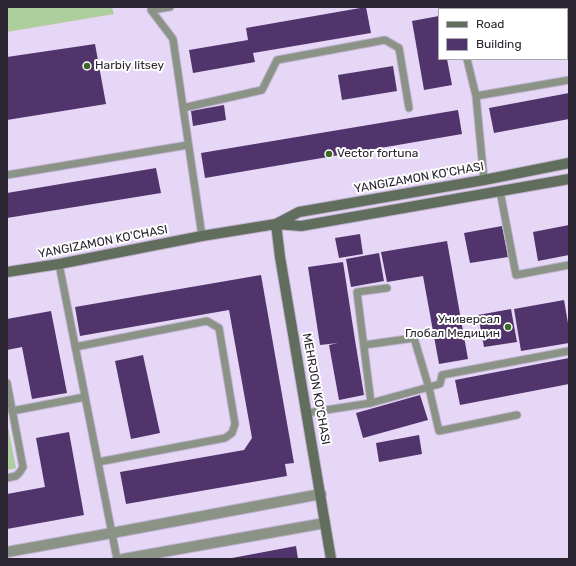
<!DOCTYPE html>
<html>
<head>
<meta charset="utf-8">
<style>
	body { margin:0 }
	#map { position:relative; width:576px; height:566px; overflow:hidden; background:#e6d7f7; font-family:Rubik,sans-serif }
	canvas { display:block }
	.frame { position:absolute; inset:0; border:8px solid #2a2530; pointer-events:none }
	.legend { position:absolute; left:438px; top:8px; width:130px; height:52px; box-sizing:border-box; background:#fff; border:1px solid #aaa8ac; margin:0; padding:5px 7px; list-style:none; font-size:12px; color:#2a2530 }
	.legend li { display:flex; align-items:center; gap:8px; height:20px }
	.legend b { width:20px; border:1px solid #aaa8ac }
</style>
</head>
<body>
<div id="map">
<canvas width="576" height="566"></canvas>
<div class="frame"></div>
<ul class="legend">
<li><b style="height:5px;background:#626e5d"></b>Road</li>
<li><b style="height:11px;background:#51346c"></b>Building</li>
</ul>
</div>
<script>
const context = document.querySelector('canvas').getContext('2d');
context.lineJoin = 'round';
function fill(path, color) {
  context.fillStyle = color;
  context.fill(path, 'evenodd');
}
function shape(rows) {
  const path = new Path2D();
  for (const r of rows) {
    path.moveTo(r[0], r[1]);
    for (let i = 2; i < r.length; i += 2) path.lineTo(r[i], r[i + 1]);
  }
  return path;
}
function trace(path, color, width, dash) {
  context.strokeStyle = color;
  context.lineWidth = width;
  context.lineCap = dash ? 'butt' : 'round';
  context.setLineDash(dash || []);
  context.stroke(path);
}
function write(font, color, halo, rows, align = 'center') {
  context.font = font + ' Rubik,sans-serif';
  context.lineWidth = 4;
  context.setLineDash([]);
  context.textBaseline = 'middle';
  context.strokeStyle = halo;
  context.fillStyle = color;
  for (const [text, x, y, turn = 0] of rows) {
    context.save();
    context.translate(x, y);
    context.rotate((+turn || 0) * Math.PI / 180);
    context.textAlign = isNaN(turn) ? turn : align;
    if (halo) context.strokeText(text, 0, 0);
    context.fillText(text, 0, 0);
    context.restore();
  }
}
const green = shape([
	[7,7,112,7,114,14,7,32],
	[7,422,16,468,7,470]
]);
const building = shape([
	[366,7,371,33,253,53,255,62,193,73,189,50,248,40,246,28],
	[481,7,551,7,551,9,481,9],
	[439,16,439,59,447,59,452,85,424,90,412,21],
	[95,44,106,104,7,120,7,57],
	[393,66,397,91,342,100,338,75],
	[569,93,569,119,494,133,489,108],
	[224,105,226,120,193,126,191,111],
	[458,110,462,134,205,178,201,153],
	[156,168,161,193,7,218,7,193],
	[569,225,569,255,538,261,533,232],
	[502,226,508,257,470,263,464,233],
	[360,234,363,254,339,258,335,238],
	[447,241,468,359,439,364,423,276,387,282,381,252],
	[379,253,384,281,351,287,346,259],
	[343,262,355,340,364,395,339,400,329,345,338,343,320,345,308,267],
	[261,275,294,463,285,464,287,476,126,504,120,472,244,450,252,438,229,310,80,336,75,307],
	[564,300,569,329,569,343,521,351,514,309],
	[511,309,517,342,484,347,478,315],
	[51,311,67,393,32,399,22,347,7,350,7,319],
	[143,355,160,433,131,439,115,361],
	[569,358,569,384,460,405,455,380],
	[420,395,428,420,363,438,356,413],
	[69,432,84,515,7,529,7,494,45,487,36,438],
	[419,435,422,454,379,462,376,443],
	[296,546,298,559,232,559,232,558]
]);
const lane = shape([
	[170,7,151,10,173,39,202,236],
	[456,7,456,9],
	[567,11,569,11],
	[467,59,476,96,484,180],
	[476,96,569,80],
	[183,108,262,90,277,60,385,40,399,48,409,108],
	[7,175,188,145],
	[500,191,516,275,569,265],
	[59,264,117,559],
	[364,345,414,338,429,388,439,431,517,415],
	[75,347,207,321,219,328,235,424,232,433,225,438,98,462],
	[7,383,23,467,20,472,16,476,7,478],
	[371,403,440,384,442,375,569,351],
	[12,411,85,397],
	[307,413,371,403,357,292,387,288]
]);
const street = shape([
	[7,552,112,533,321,494],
	[123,559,325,523]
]);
const secondary = shape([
	[276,224,280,257,331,559],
	[276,224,299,212,484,180,569,163],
	[7,272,59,264,202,236,276,224,301,226,569,179]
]);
const markers = [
	[87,66,4,"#3e6926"],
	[329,154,4,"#3e6926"],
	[508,327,4,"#3e6926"]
];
const poiNames = [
	["Harbiy litsey",95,66],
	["Vector fortuna",337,154],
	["Универсал",500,320,"right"],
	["Глобал Медицин",500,334,"right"]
];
const streetNames = [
	["YANGIZAMON KO'CHASI",419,178,-10],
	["YANGIZAMON KO'CHASI",103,242,-11],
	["MEHRJON KO'CHASI",316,389,80]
];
fill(green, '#adce9d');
fill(building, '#51346c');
trace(lane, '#c0b3cf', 9);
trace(street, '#c0b3cf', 12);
trace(secondary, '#c0b3cf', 12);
trace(lane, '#8a9386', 7);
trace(street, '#8a9386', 10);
trace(secondary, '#626e5d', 10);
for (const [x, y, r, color] of markers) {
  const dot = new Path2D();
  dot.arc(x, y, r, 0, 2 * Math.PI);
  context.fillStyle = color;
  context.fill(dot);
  trace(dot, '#fff', 1.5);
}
write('12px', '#2a2530', '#fff', poiNames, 'left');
write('12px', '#2a2530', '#fff', streetNames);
</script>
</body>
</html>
